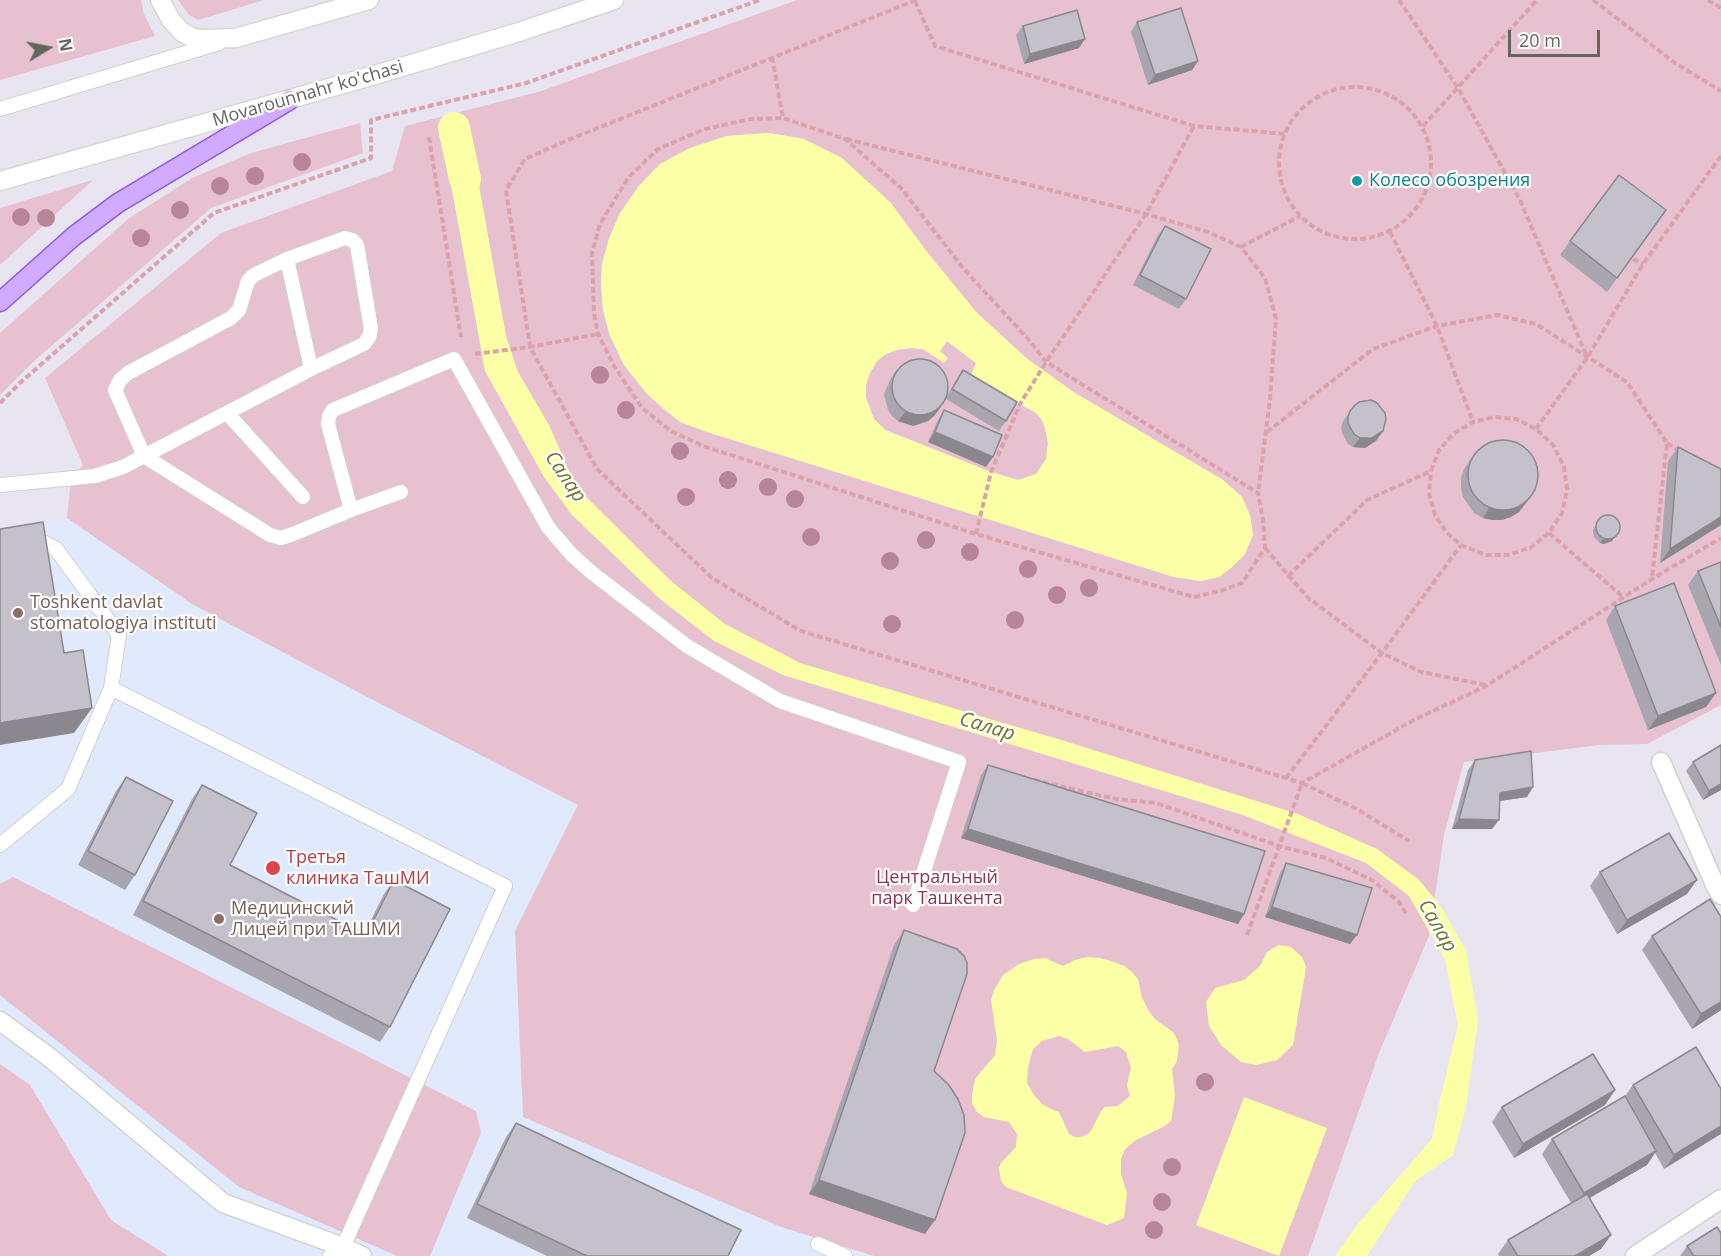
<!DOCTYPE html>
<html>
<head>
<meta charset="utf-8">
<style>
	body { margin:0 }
	#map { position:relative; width:1721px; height:1256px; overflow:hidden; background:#e9e5f0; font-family:"Open Sans",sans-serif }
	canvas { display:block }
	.north { position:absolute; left:18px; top:18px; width:60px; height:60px; -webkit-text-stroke:4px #fff; paint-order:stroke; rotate:80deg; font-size:16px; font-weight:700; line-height:24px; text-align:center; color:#64665d }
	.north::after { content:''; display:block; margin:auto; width:21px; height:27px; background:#64665d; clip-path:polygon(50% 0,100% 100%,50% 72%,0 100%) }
	.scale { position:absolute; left:1508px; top:30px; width:92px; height:27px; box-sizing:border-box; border:3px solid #64665d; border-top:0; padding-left:8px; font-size:18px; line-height:21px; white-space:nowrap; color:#64665d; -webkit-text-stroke:4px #fff; paint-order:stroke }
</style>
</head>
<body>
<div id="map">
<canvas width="1721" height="1256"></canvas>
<div class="north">N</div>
<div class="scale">20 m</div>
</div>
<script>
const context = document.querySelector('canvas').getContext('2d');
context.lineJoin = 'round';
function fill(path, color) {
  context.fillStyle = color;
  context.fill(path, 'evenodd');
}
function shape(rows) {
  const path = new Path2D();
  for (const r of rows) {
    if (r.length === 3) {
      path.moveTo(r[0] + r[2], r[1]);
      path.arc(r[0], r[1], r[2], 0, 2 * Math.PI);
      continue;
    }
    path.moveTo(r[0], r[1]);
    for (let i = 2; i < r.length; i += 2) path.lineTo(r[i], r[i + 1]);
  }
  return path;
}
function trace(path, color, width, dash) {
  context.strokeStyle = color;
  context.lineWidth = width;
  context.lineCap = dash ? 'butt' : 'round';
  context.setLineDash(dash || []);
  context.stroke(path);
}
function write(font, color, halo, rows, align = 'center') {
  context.font = font + ' "Open Sans",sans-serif';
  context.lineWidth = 4.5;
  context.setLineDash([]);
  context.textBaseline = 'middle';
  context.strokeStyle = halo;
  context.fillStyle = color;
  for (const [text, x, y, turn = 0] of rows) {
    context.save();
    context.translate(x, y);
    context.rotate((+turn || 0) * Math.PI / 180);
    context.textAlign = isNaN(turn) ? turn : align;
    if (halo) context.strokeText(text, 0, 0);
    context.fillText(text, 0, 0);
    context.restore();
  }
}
const medical = shape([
	[67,518,192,604,371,699,578,805,515,931,781,1227,874,1256,0,1256,0,529]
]);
const green = shape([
	[0,0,141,0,144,14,155,36,0,80],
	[178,0,264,0,198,20,189,15],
	[797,0,1721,0,1721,705,1647,744,1599,745,1464,762,1444,835,1429,936,1379,1053,1308,1256,874,1256,781,1227,523,1117,515,931,578,805,371,699,192,604,67,518,71,480,83,465,45,378,221,233,392,171,405,126,538,92],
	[769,133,804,139,890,202,927,252,976,312,1025,357,1049,376,1075,393,1223,480,1242,497,1245,554,1232,567,1219,577,1201,581,1174,577,648,395,624,365,610,336,603,310,601,284,602,264,609,239,620,213,639,186,660,164,690,148,727,136],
	[360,123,363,153,211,208,33,362,0,395,0,333,128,219,192,178,251,153],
	[93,180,0,265,0,208],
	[947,341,976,363,1016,403,1035,412,1042,420,1045,428,1048,443,1046,459,1036,474,1018,480,991,472,885,430,874,419,866,398,866,384,870,373,877,361,886,354,898,350,913,348,940,351],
	[13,877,476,1111,481,1133,430,1256,397,1256,239,1187,0,995,0,884],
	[0,1064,30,1085,111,1220,168,1256,0,1256]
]);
const water = shape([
	[769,133,804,139,842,158,890,202,927,252,976,312,1025,357,1075,393,1223,480,1242,497,1250,515,1253,535,1245,554,1232,567,1219,577,1201,581,1174,577,710,433,680,422,665,410,648,395,624,365,610,336,603,310,601,284,602,264,609,239,620,213,639,186,660,164,690,148,727,136],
	[947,341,976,363,970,377,1035,412,1042,420,1045,428,1048,443,1046,459,1036,474,1018,480,991,472,885,430,874,419,866,398,866,384,870,373,877,361,886,354,898,349,913,348,923,349,944,363,948,358,940,351],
	[470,135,506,336,518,372,549,425,576,487,671,581,725,624,800,663,1058,739,1298,814,1377,849,1418,879,1440,905,1466,950,1478,1019,1466,1107,1453,1155,1415,1181,1367,1256,1335,1256,1358,1224,1432,1139,1440,1100,1458,1025,1445,959,1409,896,1366,863,1243,815,783,675,714,641,660,599,572,515,544,477,485,371,444,146,457,139],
	[1279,945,1291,947,1302,957,1306,967,1293,1045,1277,1060,1256,1065,1241,1062,1221,1045,1209,1026,1206,1002,1215,988,1244,980,1260,966,1267,952],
	[1087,957,1099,958,1111,961,1124,966,1132,972,1138,979,1142,998,1150,1013,1156,1020,1173,1032,1177,1039,1179,1046,1177,1061,1172,1069,1175,1096,1171,1121,1163,1127,1136,1140,1125,1149,1121,1159,1121,1174,1127,1193,1124,1218,1107,1225,1006,1187,1001,1181,999,1168,1001,1163,1016,1147,1017,1134,1009,1122,984,1117,977,1112,972,1104,972,1095,975,1079,995,1055,997,1040,991,1000,994,990,1003,975,1019,964,1034,959,1045,958,1063,966,1075,960],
	[1059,1036,1068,1039,1085,1052,1118,1046,1126,1052,1131,1068,1127,1085,1130,1096,1118,1106,1105,1107,1101,1111,1092,1129,1088,1134,1081,1137,1075,1137,1069,1134,1059,1112,1051,1109,1042,1104,1034,1095,1027,1083,1028,1067,1033,1049,1042,1041],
	[1244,1097,1327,1128,1279,1256,1196,1225]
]);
const canal = shape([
	[454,128,465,179]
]);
const path = shape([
	[916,0,568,140,525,159,506,190,530,347,597,469,712,578,801,631,1302,783,1412,721,1486,686,1652,579,1721,538],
	[1399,0,1458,88,1520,200,1587,357],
	[1593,0,1675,63,1721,91],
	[1708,0,1721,8],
	[915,1,935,46,1194,126,1285,134],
	[772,57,783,118,845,139,901,188,963,268,1029,340,1046,362,1258,493,1263,520,1265,548,1242,583,1223,590,1194,597,976,534,703,446,671,431,642,408,614,366,598,334,594,313,592,253,600,224,628,178,658,149,705,129,750,119,783,118],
	[1355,163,76],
	[1423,126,1537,0],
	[429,137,461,337],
	[846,139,1146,214,1208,232,1241,247,1265,278,1276,319,1270,399,1258,493],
	[1390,232,1437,326,1473,422],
	[1241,247,1300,216],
	[1633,259,1643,264],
	[475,354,530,347,598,334],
	[0,403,21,382,214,213,371,158,371,120,526,83,760,0],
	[1536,429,1587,358,1643,264,1721,156],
	[1267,432,1373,349,1437,326,1497,315,1536,324,1627,382,1667,443,1652,578],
	[1667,443,1679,451],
	[1549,533,1623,597],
	[976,534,991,472,1020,404,1046,362,1146,214,1194,126],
	[1265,548,1307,597,1382,653,1421,672,1486,685],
	[1288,576,1367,500,1431,471,1439,450,1453,434,1473,422,1494,417,1516,419,1536,429,1553,445,1564,467,1567,490,1562,513,1549,533,1530,548,1507,555,1486,555,1461,545,1447,533,1435,515,1429,493,1431,471],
	[1286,778,1382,653,1461,545],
	[1034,780,1116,799,1156,803,1279,846,1326,858,1372,880,1399,902,1407,915],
	[1247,935,1302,783,1355,808,1409,841]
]);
const lane = shape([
	[0,109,219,43],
	[311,369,364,344,369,337,371,329,357,245,352,240,345,238,287,259,254,275,248,281,239,310,231,318,128,373,120,380,115,390,144,456,270,535,281,538,293,534,351,510,401,492],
	[227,413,303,497],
	[0,485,95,476,123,467,311,369,287,259],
	[351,510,328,424,329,416,333,410,454,359,548,527,571,554,591,572,687,646,780,701,959,762,913,905],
	[0,545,45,543,56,549,119,635,111,688,68,789,0,845],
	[111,688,505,886,343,1247,330,1256],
	[818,1244,845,1256]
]);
const street = shape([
	[1661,762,1716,887,1721,895],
	[0,1021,49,1057,223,1203,343,1247,362,1256],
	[1635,1256,1721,1199]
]);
const secondary = shape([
	[160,0,171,20,182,32,193,38,205,39,236,38,369,0],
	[0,181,368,77,519,32,614,0]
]);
const primary = shape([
	[0,302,74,236,118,203,290,100]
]);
const trees = [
	[302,162],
	[255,176],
	[220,186],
	[180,210],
	[21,217],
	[46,218],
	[141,238],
	[600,375],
	[626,410],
	[680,451],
	[728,480],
	[768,487],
	[686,497],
	[795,499],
	[811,537],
	[926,540],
	[970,552],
	[890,561],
	[1028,569],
	[1089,588],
	[1057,595],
	[1015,620],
	[892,624],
	[1205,1082],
	[1172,1167],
	[1162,1202],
	[1154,1230]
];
const wall = shape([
	[1137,22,1198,61,1192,70,1148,85,1131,32],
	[1023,26,1085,39,1079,48,1024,64,1016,35],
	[1666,210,1607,292,1560,255,1570,241],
	[1165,226,1186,299,1179,309,1133,285,1158,235],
	[896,370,947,396,963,370,1006,421,999,431,946,399,934,416,928,421,913,426,898,421,892,416,888,410,884,394,890,380],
	[1354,406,1376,441,1365,448,1353,447,1348,444,1342,433,1341,427,1343,421],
	[944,410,986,467,928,442,938,420],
	[1678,447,1721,469,1721,525,1660,563,1668,461],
	[1476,451,1532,495,1519,512,1511,517,1502,520,1492,520,1483,518,1474,513,1463,497,1461,488,1461,478,1464,469],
	[1600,517,1615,536,1612,541,1604,544,1600,543,1594,537,1593,530],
	[1721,562,1721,665,1688,585,1698,571],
	[1615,606,1716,693,1706,707,1648,730,1606,620],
	[1721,745,1721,790,1703,800,1686,771,1693,762],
	[1475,760,1527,797,1499,801,1492,829,1452,829,1468,770],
	[988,765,1244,914,1238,924,961,838,981,775],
	[126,777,135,875,125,890,78,865,116,791],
	[202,785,230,865,364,934,384,894,394,880,390,1027,380,1042,133,915,192,799],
	[1286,863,1357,935,1350,944,1265,917,1280,873],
	[1600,872,1687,894,1617,934,1590,886],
	[904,930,934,1071,925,1234,809,1194,894,945],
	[1652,936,1721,1010,1692,1029,1642,950],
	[1633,1085,1721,1089,1664,1169,1655,1153,1647,1165,1589,1198,1611,1235,1601,1249,1589,1256,1499,1256,1498,1254,1508,1240,1571,1203,1542,1154,1552,1139,1625,1096],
	[1615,1090,1605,1105,1514,1158,1492,1122,1502,1107],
	[516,1123,728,1256,547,1256,467,1218,506,1137],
	[1721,1231,1721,1256,1680,1256,1687,1246]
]);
const shadedWall = shape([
	[1085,39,1079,48,1024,64,1030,54],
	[1198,61,1192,70,1148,85,1155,75],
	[941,407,934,416,928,421,913,426,898,421,905,412],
	[1383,431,1376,441,1365,448,1353,447,1360,438],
	[935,432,993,457,986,467,928,442],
	[1532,495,1519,512,1511,517,1502,520,1492,520,1483,518,1489,508],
	[1721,517,1721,525,1660,563,1670,549],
	[1615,536,1612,541,1604,544,1600,543,1604,538],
	[1716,693,1706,707,1648,730,1658,716],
	[92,708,74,733,0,745,0,723],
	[1721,784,1721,790,1703,800,1709,791],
	[1533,787,1527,797,1493,802,1500,793],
	[1459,819,1499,820,1492,829,1452,829],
	[968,829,1244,914,1238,924,961,838],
	[1697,880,1687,894,1617,934,1627,920],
	[1272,907,1357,935,1350,944,1265,917],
	[1721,1002,1721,1010,1692,1029,1701,1014],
	[1615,1090,1605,1105,1514,1158,1523,1144],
	[1721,1126,1721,1134,1664,1169,1674,1155],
	[1656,1151,1647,1165,1574,1207,1584,1193],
	[819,1180,935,1220,925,1234,809,1194],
	[1611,1235,1601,1249,1589,1256,1575,1256]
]);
const building = shape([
	[1181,8,1198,61,1155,75,1137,22,1181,8],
	[1077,10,1085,39,1030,54,1023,26,1077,10],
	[1619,175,1666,210,1617,278,1570,241,1619,175],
	[1165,226,1211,249,1186,299,1140,275,1165,226],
	[920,387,28],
	[963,370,1017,402,1006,421,952,389,963,370],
	[1371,400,1377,403,1385,413,1386,419,1383,431,1372,438,1360,438,1354,434,1348,423,1348,417,1350,411,1354,406,1359,402,1371,400],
	[944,410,1002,435,993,457,935,432,944,410],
	[1503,475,35],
	[1678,447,1721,469,1721,517,1670,549,1678,447],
	[1608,527,12],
	[43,522,64,653,83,650,92,708,0,723,0,529,43,522],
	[1721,562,1721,627,1698,571,1721,562],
	[1674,583,1716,693,1658,716,1615,606,1674,583],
	[1721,745,1721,784,1709,791,1693,762,1721,745],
	[1531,751,1533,787,1500,793,1499,820,1459,819,1475,760,1531,751],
	[988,765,1265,851,1244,914,968,829,988,765],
	[126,777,173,801,135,875,88,851,126,777],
	[202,785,257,813,230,865,366,935,394,880,450,909,390,1027,143,901,202,785],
	[1669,833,1697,880,1627,920,1600,872,1669,833],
	[1286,863,1372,888,1357,935,1272,907,1286,863],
	[1710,899,1721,917,1721,1002,1701,1014,1652,936,1710,899],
	[904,930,957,949,964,956,967,963,967,974,934,1071,948,1084,958,1099,964,1115,965,1133,935,1220,819,1180,904,930],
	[1696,1047,1721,1089,1721,1126,1674,1155,1633,1085,1696,1047],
	[1593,1054,1615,1090,1523,1144,1502,1107,1593,1054],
	[1625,1096,1656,1151,1584,1193,1552,1139,1625,1096],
	[516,1123,741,1230,728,1256,587,1256,477,1204,516,1123],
	[1587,1194,1611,1235,1575,1256,1518,1256,1508,1240,1587,1194],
	[1717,1227,1721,1233,1721,1256,1694,1256,1687,1246,1717,1227]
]);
const markers = [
	[1357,181,6,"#0f9aa8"],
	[18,613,6,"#8d6e63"],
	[273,868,8,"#e0444e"],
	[219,919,6,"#8d6e63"]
];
const streetNames = [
	["Movarounnahr ko'chasi",308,94,-16]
];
const cultureNames = [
	["Колесо обозрения",1369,181]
];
const educationNames = [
	["Toshkent davlat",30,603],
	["stomatologiya instituti",30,624],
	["Медицинский",231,909],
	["Лицей при ТАШМИ",231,930]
];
const healthNames = [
	["Третья",286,858],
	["клиника ТашМИ",286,879]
];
const parkNames = [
	["Центральный",937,878],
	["парк Ташкента",937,899]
];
const waterNames = [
	["Салар",565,477,56],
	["Салар",987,727,17],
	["Салар",1437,926,60]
];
fill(medical, '#e1e9fc');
fill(green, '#e8c1d0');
fill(water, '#fbffa6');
trace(canal, '#fbffa6', 32);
trace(lane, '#d0d2cb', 16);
trace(street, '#d0d2cb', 21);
trace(secondary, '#d6d8cf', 21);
trace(primary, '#8b57f7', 21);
trace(path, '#daa3ab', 4, [6, 3]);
trace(lane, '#fff', 14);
trace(street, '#fff', 18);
trace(secondary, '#fff', 18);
trace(primary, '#d0abff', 18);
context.fillStyle = '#b7849a';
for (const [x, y] of trees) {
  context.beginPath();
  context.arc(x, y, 9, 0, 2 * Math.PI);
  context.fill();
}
fill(wall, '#a9a6af');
fill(shadedWall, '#8a878e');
fill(building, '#c5c1cb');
trace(building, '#8a878e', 1.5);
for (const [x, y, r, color] of markers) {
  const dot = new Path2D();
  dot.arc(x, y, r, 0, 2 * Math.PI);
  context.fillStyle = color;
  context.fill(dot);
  trace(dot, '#fff', 2);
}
write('18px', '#64665d', '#fff', streetNames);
write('18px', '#0d838f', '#fff', cultureNames, 'left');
write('18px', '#785e54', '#fff', educationNames, 'left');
write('18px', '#be3a42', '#fff', healthNames, 'left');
write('18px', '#8e3453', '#fff', parkNames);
write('italic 20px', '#6d762c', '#fff', waterNames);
</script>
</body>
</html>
